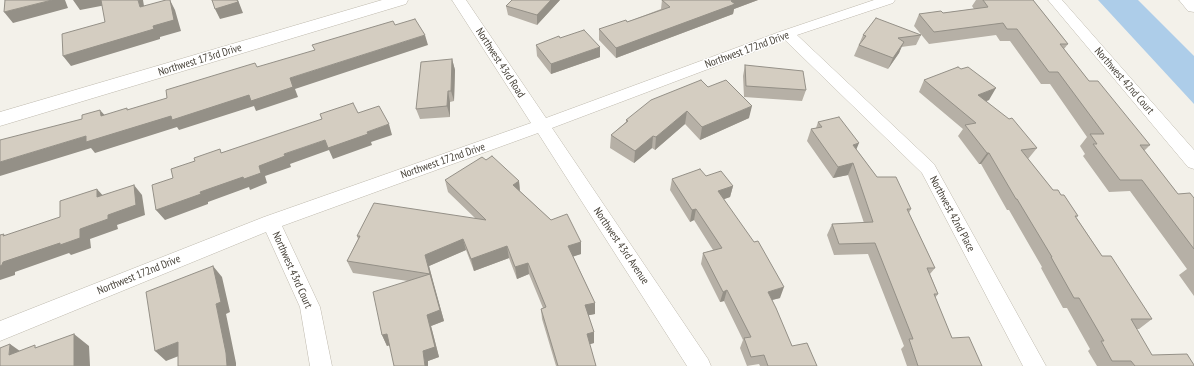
<!DOCTYPE html>
<html>
<head>
<meta charset="utf-8">
<style>
	body { margin:0 }
	canvas { display:block; background:#f3f1ea }
</style>
</head>
<body>
<canvas width="1194" height="366"></canvas>
<script>
const context = document.querySelector('canvas').getContext('2d');
context.lineJoin = 'round';
function fill(path, color) {
  context.fillStyle = color;
  context.fill(path, 'evenodd');
}
function shape(rows) {
  const path = new Path2D();
  for (const r of rows) {
    path.moveTo(r[0], r[1]);
    for (let i = 2; i < r.length; i += 2) path.lineTo(r[i], r[i + 1]);
  }
  return path;
}
function trace(path, color, width, dash) {
  context.strokeStyle = color;
  context.lineWidth = width;
  context.lineCap = dash ? 'butt' : 'round';
  context.setLineDash(dash || []);
  context.stroke(path);
}
function write(font, color, halo, rows, align = 'center') {
  context.font = font + ' "PT Sans Narrow",sans-serif';
  context.lineWidth = 3;
  context.setLineDash([]);
  context.textBaseline = 'middle';
  context.strokeStyle = halo;
  context.fillStyle = color;
  for (const [text, x, y, turn = 0] of rows) {
    context.save();
    context.translate(x, y);
    context.rotate((+turn || 0) * Math.PI / 180);
    context.textAlign = isNaN(turn) ? turn : align;
    if (halo) context.strokeText(text, 0, 0);
    context.fillText(text, 0, 0);
    context.restore();
  }
}
const water = shape([
	[1098,0,1138,0,1194,56,1194,104]
]);
const minor = shape([
	[452,0,466,0,546,118,782,31,874,0,895,0,893,3,797,35,934,164,1046,366,1023,366,922,173,785,40,552,128,708,359,711,366,687,366,538,133,282,226,320,307,332,366,310,366,300,307,266,232,0,341,0,321,264,217,531,123,452,0],
	[1048,0,1062,0,1194,150,1194,169,1188,167,1048,0]
]);
const tertiary = shape([
	[382,0,408,0,406,4,0,126,0,112,382,0],
	[1179,0,1194,0,1194,12,1188,11,1179,0]
]);
const wall = shape([
	[560,0,537,25,508,15,506,6],
	[662,0,758,0,734,9,733,14,616,58,599,40,599,29,627,22,661,9],
	[976,0,1033,0,1068,44,1064,49,1089,81,1150,145,1144,151,1178,194,1194,198,1194,296,1179,275,1187,269,1130,191,1109,192,1083,156,1085,154,1080,146,1087,137,1050,84,1041,84,1010,41,1000,41,996,35,929,44,914,26,919,14,943,13,974,9,972,6],
	[863,35,921,35,916,45,901,47,899,53,888,69,854,56],
	[560,38,600,57,551,74,537,56,536,45],
	[452,59,455,70,454,101,450,102,450,117,420,119,416,109],
	[745,65,806,90,802,101,744,97,743,76],
	[961,69,989,100,986,101,1037,148,1028,159,1053,190,1061,195,1078,216,1076,217,1102,256,1152,319,1139,329,1136,329,1152,355,1194,366,1097,366,1088,351,1090,349,1067,308,1063,308,1041,268,1042,267,1009,210,1007,210,981,164,979,164,958,136,963,129,919,92,924,80],
	[708,87,749,118,700,140,685,124,655,150,652,148,634,163,610,148,611,135,626,122,626,120],
	[818,122,856,149,877,177,911,209,909,213,935,268,930,274,938,294,935,298,952,338,982,366,907,366,901,349,904,346,868,254,834,255,827,235,832,224,864,223,848,175,833,178,807,141,811,129,816,128],
	[486,160,519,181,520,191,551,220,581,242,581,254,573,256,595,303,595,314,588,315,594,332,594,343,589,344,596,366,556,366,542,319,541,309,543,308,529,274,517,279,509,258,474,271,466,250,429,266,444,321,431,326,439,357,428,361,390,345,387,346,382,335,408,281,353,273,347,261,358,239,357,236,475,218,448,192,445,180],
	[706,176,733,186,730,197,724,199,780,298,772,300,792,346,817,366,760,366,759,364,747,366,740,348,743,340,724,301,720,302,701,264,703,253,713,250,694,220,690,222,670,190,672,179]
]);
const shadedWall = shape([
	[52,0,65,0,68,8,13,23,4,12],
	[73,0,103,0,106,5,80,10],
	[138,0,143,0,146,18,140,7],
	[170,0,175,10,181,31,160,37,160,39,71,66,63,56,153,26],
	[237,0,238,0,243,13,220,19,215,9],
	[551,0,560,0,537,25,537,15],
	[732,0,758,0,734,9,733,14,616,58,616,48],
	[425,35,428,45,295,89,298,97,256,111,254,106,179,130,177,127,95,153,91,148,0,176,0,162,86,136,290,78],
	[904,42,899,53,888,69,893,58],
	[600,47,600,57,551,74,551,64],
	[452,59,455,70,454,101,451,91],
	[996,88,989,100,971,107,978,95],
	[448,91,450,102,450,117,447,106],
	[752,106,749,118,700,140,702,127],
	[100,110,109,120,101,116],
	[687,111,685,124,655,150,656,137],
	[389,124,392,135,371,142,372,145,333,159,329,150,290,164,291,167,265,176,267,183,250,190,249,187,208,202,208,204,165,220,156,210,200,192,284,154,325,140,367,132],
	[653,136,652,148,634,163,635,151],
	[859,143,854,155,853,145],
	[987,153,989,153,981,164,979,164],
	[853,163,848,175,833,178,838,167],
	[519,181,520,193,513,185],
	[134,185,142,195,145,215,117,225,118,229,90,239,91,248,71,255,69,253,15,272,15,275,0,280,0,266,3,262,80,229,108,215],
	[733,186,730,197,716,202,718,191],
	[97,189,106,199,97,197],
	[696,209,694,220,690,222,692,210],
	[463,239,466,250,429,266,434,285,430,274,425,255],
	[581,242,581,254,569,258,568,246],
	[507,246,509,258,474,271,471,259],
	[528,263,529,274,517,279,515,267],
	[213,266,222,277,230,312,226,314,236,363,236,366,227,366,216,304],
	[430,274,434,285,444,321,431,326,439,357,428,361,428,366,425,366,423,351],
	[784,287,780,298,764,302,768,292],
	[727,290,724,301,720,302,723,292],
	[595,303,595,314,585,316,585,305],
	[594,332,594,343,587,345,587,334],
	[74,334,89,346,90,366,74,366],
	[387,334,393,344,387,346,382,335],
	[178,342,189,352,166,361,155,351],
	[10,344,27,356,9,355]
]);
const building = shape([
	[5,0,52,0,4,12,5,0],
	[101,0,138,0,140,7,166,0,170,0,174,20,153,26,154,29,63,56,62,34,105,22,101,0],
	[212,0,237,0,238,2,215,9,212,0],
	[512,0,551,0,537,15,506,6,512,0],
	[662,0,732,0,731,1,735,4,616,48,599,29,626,20,627,22,670,7,662,0],
	[983,0,1033,0,1068,44,1060,44,1089,81,1098,81,1150,145,1140,145,1178,194,1190,193,1194,198,1194,249,1142,180,1120,180,1093,144,1097,144,1090,134,1104,134,1058,72,1049,72,1017,29,1007,29,1003,23,934,32,919,14,941,11,943,13,988,7,983,0],
	[876,18,921,35,898,38,904,42,893,58,859,45,866,36,863,35,876,18],
	[415,19,425,35,290,78,293,87,251,101,249,95,172,120,171,116,86,142,86,136,0,162,0,140,82,119,82,115,100,110,101,116,127,108,127,110,167,98,166,90,255,63,257,67,315,50,312,45,393,21,395,25,415,19],
	[584,30,600,47,551,64,536,45,559,36,560,38,584,30],
	[452,59,451,91,448,91,447,106,416,109,421,62,452,59],
	[745,65,803,71,806,90,746,86,745,65],
	[958,67,961,69,968,67,996,88,978,95,1009,119,1012,118,1037,148,1021,150,1053,190,1058,190,1061,195,1064,195,1078,216,1075,216,1102,256,1111,256,1152,319,1131,319,1152,355,1187,354,1194,365,1194,366,1135,366,1131,361,1112,361,1101,341,1104,341,1079,298,1074,298,1051,257,1052,257,1017,199,1016,199,989,153,987,153,965,125,976,123,924,80,958,67],
	[701,80,708,87,726,80,752,106,702,127,687,111,656,137,653,136,635,151,611,135,628,121,626,120,651,100,701,80],
	[353,103,358,113,379,106,389,124,367,132,368,134,328,148,325,140,284,154,285,156,259,166,261,173,244,179,243,177,200,192,201,194,156,210,152,185,173,178,171,169,195,161,194,158,220,149,221,153,322,119,320,114,353,103],
	[839,117,859,143,853,145,877,177,896,177,911,209,907,209,935,268,927,268,938,294,934,294,952,338,969,337,982,366,918,366,909,339,913,339,875,243,839,244,832,224,873,222,853,163,838,167,811,129,822,127,818,122,839,117],
	[492,156,519,181,513,185,551,220,567,214,581,242,568,246,595,303,585,305,594,332,587,334,596,366,558,366,541,309,546,307,528,263,515,267,507,246,471,259,463,239,425,255,430,274,347,261,360,236,357,236,374,203,486,220,445,180,482,157,486,160,492,156],
	[700,169,706,176,721,171,733,186,718,191,754,242,758,241,784,287,768,292,776,308,792,346,807,343,817,366,768,366,764,355,751,357,744,338,751,337,727,290,723,292,703,253,722,248,696,209,692,210,672,179,700,169],
	[134,185,136,205,108,215,108,219,80,229,80,238,60,245,60,243,3,262,2,265,0,266,0,235,4,234,3,236,60,217,60,201,97,189,97,197,134,185],
	[213,266,221,302,216,304,226,353,227,366,178,366,178,342,155,351,146,292,213,266],
	[430,274,440,310,427,315,435,347,423,351,425,366,394,366,387,334,382,335,373,292,430,274],
	[74,334,74,366,0,366,0,348,10,344,9,355,35,345,35,348,74,334]
]);
const streetNames = [
	["Northwest 172nd Drive",747,50,-20],
	["Northwest 173rd Drive",200,60,-17],
	["Northwest 43rd Road",500,63,57],
	["Northwest 42nd Court",1124,81,49],
	["Northwest 172nd Drive",443,161,-19],
	["Northwest 42nd Place",952,214,62],
	["Northwest 43rd Avenue",621,246,56],
	["Northwest 43rd Court",292,270,66],
	["Northwest 172nd Drive",139,275,-22]
];
fill(water, '#adcde9');
trace(minor, '#beb9ad', 1);
trace(tertiary, '#beb9ad', 1);
fill(minor, '#fff');
fill(tertiary, '#fff');
fill(wall, '#b6b0a6');
fill(shadedWall, '#949087');
fill(building, '#d4cdc1');
trace(building, '#949087', 1);
write('11px', '#474239', '#fff', streetNames);
</script>
</body>
</html>
